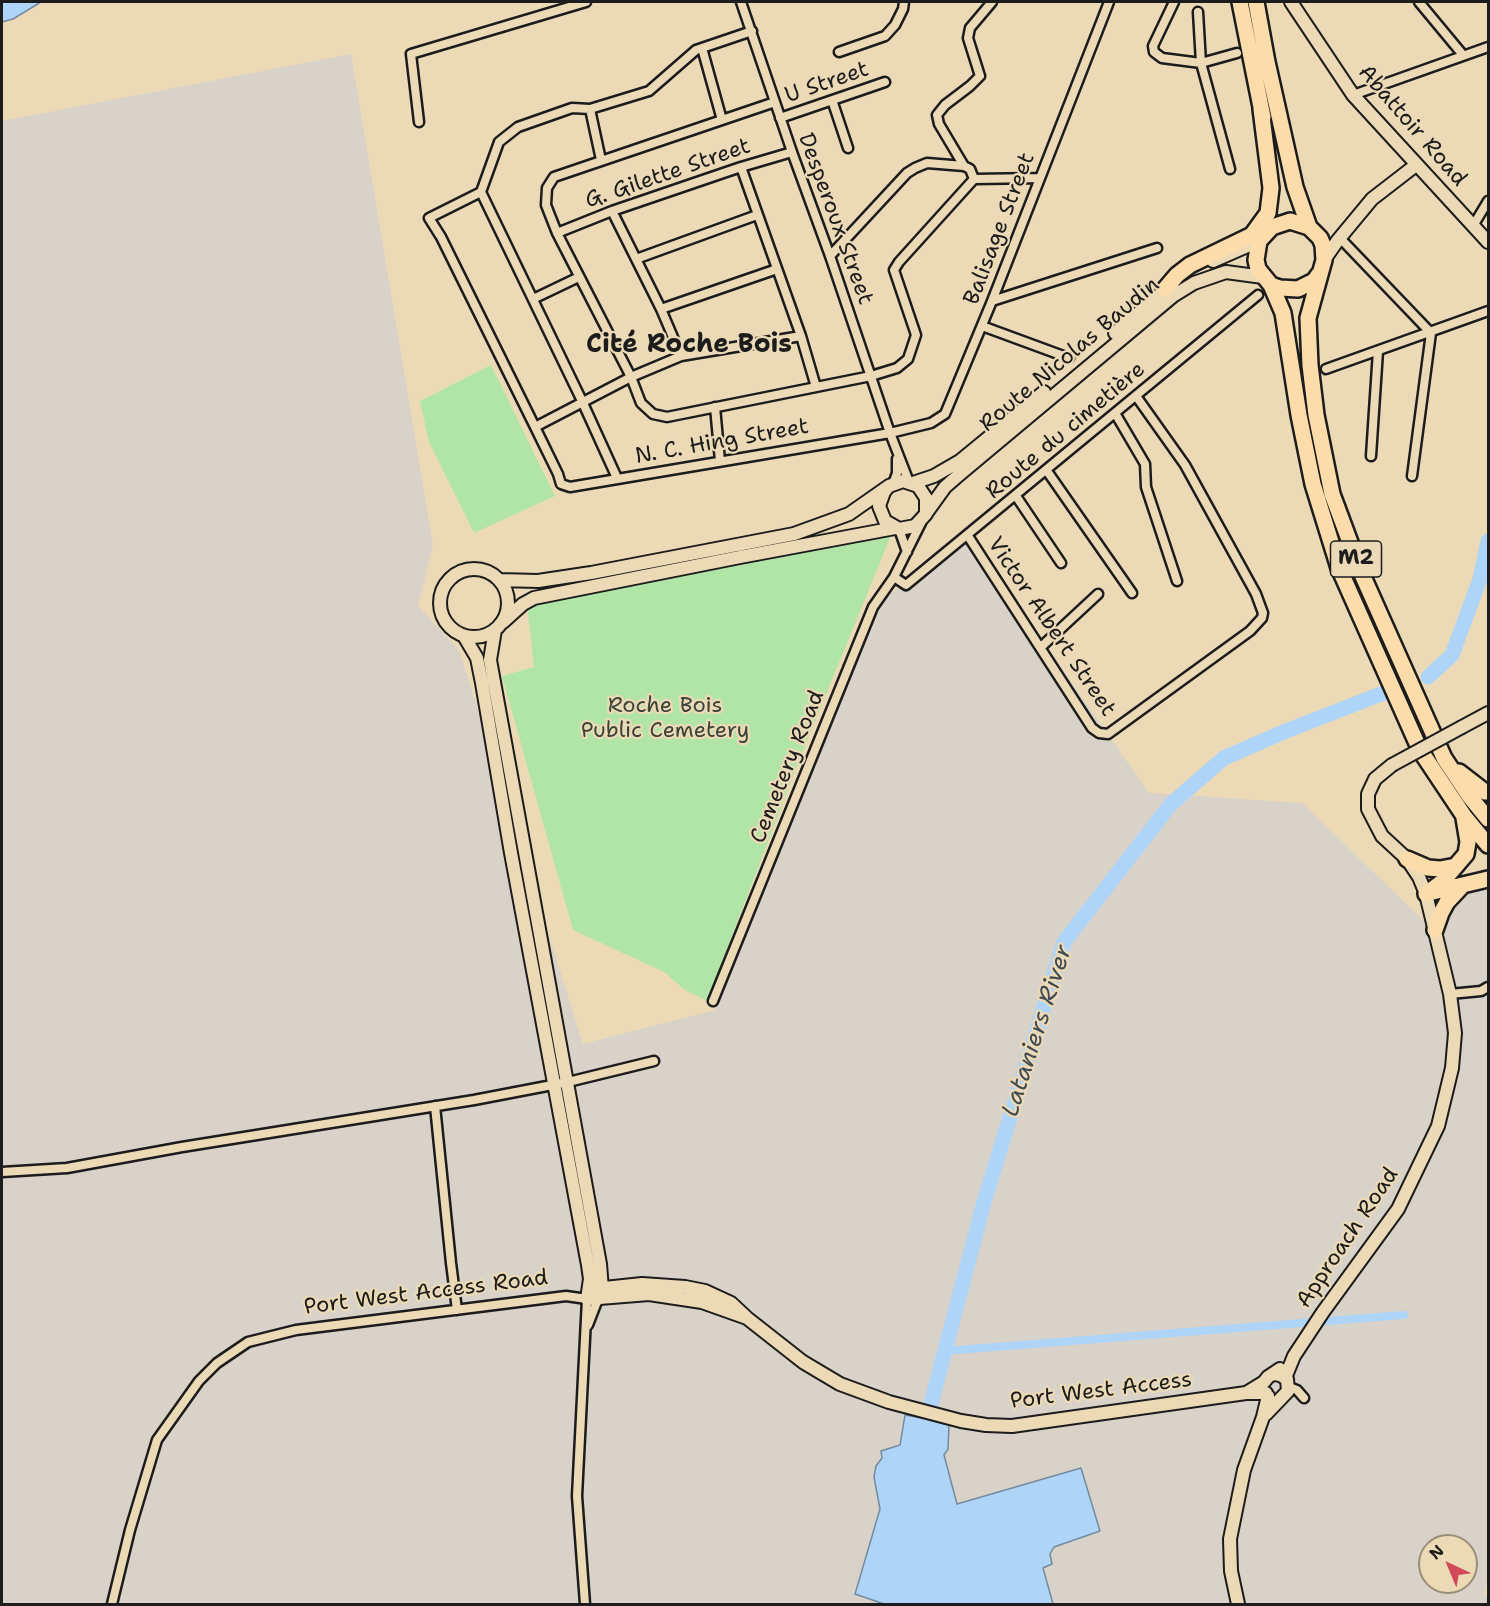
<!DOCTYPE html>
<html>
<head>
<meta charset="utf-8">
<style>
	body { margin:0 }
	#map { position:relative; width:1490px; height:1606px; overflow:hidden; background:#ecdab7; font-family:"Shantell Sans",sans-serif }
	canvas { display:block }
	.frame { position:absolute; inset:0; border:3px solid #1c1c1c; pointer-events:none }
	.north { position:absolute; left:1418px; top:1534px; width:60px; height:60px; box-sizing:border-box; background:#ecdab7; border:2px solid #998e79; border-radius:50%; rotate:316deg; font-size:16px; font-weight:700; line-height:24px; text-align:center; color:#1c1c1c }
	.north::after { content:''; display:block; margin:auto; width:21px; height:27px; background:#d1495b; clip-path:polygon(50% 0,100% 100%,50% 72%,0 100%) }
</style>
</head>
<body>
<div id="map">
<canvas width="1490" height="1606"></canvas>
<div class="frame"></div>
<div class="north">N</div>
</div>
<script>
const context = document.querySelector('canvas').getContext('2d');
context.lineJoin = 'round';
function fill(path, color) {
  context.fillStyle = color;
  context.fill(path, 'evenodd');
}
function shape(rows) {
  const path = new Path2D();
  for (const r of rows) {
    if (r.length === 3) {
      path.moveTo(r[0] + r[2], r[1]);
      path.arc(r[0], r[1], r[2], 0, 2 * Math.PI);
      continue;
    }
    path.moveTo(r[0], r[1]);
    for (let i = 2; i < r.length; i += 2) path.lineTo(r[i], r[i + 1]);
  }
  return path;
}
function trace(path, color, width, dash) {
  context.strokeStyle = color;
  context.lineWidth = width;
  context.lineCap = dash ? 'butt' : 'round';
  context.setLineDash(dash || []);
  context.stroke(path);
}
function write(font, color, halo, rows, align = 'center') {
  context.font = font + ' "Shantell Sans",sans-serif';
  context.lineWidth = 4.5;
  context.setLineDash([]);
  context.textBaseline = 'middle';
  context.strokeStyle = halo;
  context.fillStyle = color;
  for (const [text, x, y, turn = 0] of rows) {
    context.save();
    context.translate(x, y);
    context.rotate((+turn || 0) * Math.PI / 180);
    context.textAlign = isNaN(turn) ? turn : align;
    if (halo) context.strokeText(text, 0, 0);
    context.fillText(text, 0, 0);
    context.restore();
  }
}
const built = shape([
	[351,54,433,545,418,606,459,650,583,1044,715,1010,870,610,967,534,1149,793,1302,803,1422,919,1445,923,1451,909,1468,888,1488,883,1488,1585,1486,1585,1484,1595,1488,1597,1488,1604,1053,1604,1043,1568,1054,1547,1059,1544,957,1504,944,1455,949,1426,927,1419,906,1415,900,1445,882,1451,882,1457,876,1466,874,1477,880,1509,855,1594,884,1603,884,1604,2,1604,2,121],
	[1430,1546,1466,1546,1466,1582,1430,1582]
]);
const green = shape([
	[491,365,555,496,474,533,429,442,420,401],
	[892,533,797,766,707,1001,685,990,664,972,573,930,502,676,534,667,527,604]
]);
const water = shape([
	[2,2,41,2,13,19,2,22,2,2],
	[905,1415,927,1419,949,1425,948,1449,944,1455,957,1504,1081,1468,1100,1531,1054,1547,1050,1554,1052,1564,1043,1568,1053,1604,884,1604,855,1594,880,1509,874,1477,876,1466,882,1458,881,1451,900,1445,905,1415]
]);
const canal = shape([
	[944,1351,1404,1315]
]);
const river = shape([
	[1428,677,1452,655,1480,579,1488,541],
	[927,1419,984,1202,1064,942,1171,804,1224,758,1286,731,1386,692]
]);
const street = shape([
	[741,2,792,152,830,256,890,433,909,482],
	[1174,2,1153,46,1154,52,1162,58,1201,63,1237,53],
	[1419,2,1463,55],
	[1198,12,1201,63,1230,169],
	[752,31,696,50,649,91,590,109,572,108,518,127,499,142,481,192,429,218,441,237,535,427,558,474,561,484,570,487,890,433,931,423,945,414,992,301,1109,2],
	[702,48,722,120],
	[839,52,885,36,895,25,903,9,904,2],
	[1353,95,1488,47],
	[832,100,848,148],
	[775,102,554,177,547,188,546,205,557,233,631,377,641,403,653,414,667,417,871,376,897,368,908,359,916,335,894,270,899,262,974,179,1040,178],
	[590,109,601,160],
	[780,118,885,82],
	[419,122,411,54,586,2],
	[964,166,939,124,937,115,945,105,970,86,980,76,968,38,970,28,992,2],
	[741,167,801,336,816,387],
	[481,192,582,401,617,478],
	[612,211,661,309,681,356],
	[1473,226,1488,201],
	[557,233,612,211,741,167,792,152],
	[1340,238,1431,333,1412,476],
	[830,256,907,173,915,168,927,163,964,166,970,169,974,179],
	[636,259,757,215],
	[533,299,579,277],
	[992,301,1157,248],
	[661,309,777,269],
	[982,326,1069,358],
	[1326,369,1488,311],
	[715,407,720,461],
	[1115,413,1145,464,1146,487,1177,581],
	[535,427,631,377,681,356,801,336],
	[1371,456,1378,351],
	[1047,471,1132,593],
	[893,484,897,473,897,459],
	[1016,496,1061,563],
	[899,529,907,552],
	[968,536,1092,728,1099,733,1108,734,1250,631,1262,618,1263,613,1256,594,1185,465,1136,396],
	[894,577,906,585,1258,295],
	[1041,647,1098,594],
	[1450,994,1481,991,1488,987],
	[713,1001,873,607,894,577,921,523],
	[435,1106,451,1263,457,1310],
	[2,1172,67,1168,182,1147,474,1100,568,1082,654,1061],
	[588,1325,598,1299],
	[1289,1387,1297,1390,1304,1398],
	[112,1604,130,1530,157,1440,199,1381,217,1363,248,1342,296,1330,566,1296,587,1299,577,1496,585,1604]
]);
const secondary = shape([
	[1291,2,1353,95,1488,242],
	[1324,260,1338,240,1372,199,1416,165],
	[1213,261,1259,241],
	[1115,333,1172,284],
	[913,483,934,476,960,461,1044,392],
	[927,512,945,487,960,474,1173,296,1194,283,1226,272,1263,277],
	[474,603,34],
	[499,580,538,581,591,573,794,534,849,514,889,486,903,481,918,486,926,498,926,514,915,526,899,529,885,521,879,506,884,492,889,486],
	[503,622,523,604,534,598,740,557,895,528],
	[495,630,490,660,600,1264,602,1289,598,1299],
	[464,636,477,658,482,683,511,853,588,1265,590,1279,587,1299,649,1294,702,1302,747,1318,803,1362,840,1384,889,1402,961,1421,986,1425,1012,1426,1246,1393,1266,1393],
	[1462,727,1488,713],
	[595,1289,642,1284,685,1287,705,1291,731,1303,746,1317],
	[1285,1378,1294,1356,1323,1312,1398,1209,1438,1126,1452,1068,1455,1033,1450,994,1426,894,1419,877,1407,859,1382,836,1368,809,1368,794,1375,779,1392,765],
	[1246,1393,1264,1382,1268,1377,1280,1369],
	[1266,1414,1288,1391,1287,1379,1280,1375,1275,1374],
	[1238,1604,1231,1571,1230,1539,1244,1470,1263,1417,1268,1396]
]);
const highway = shape([
	[1240,2,1263,117],
	[1256,2,1267,62,1295,187,1309,227],
	[1319,274,1314,281,1298,289,1280,288,1271,285,1258,269,1256,260,1259,241,1272,227,1290,221,1309,227,1320,238,1323,245,1324,260,1308,318,1310,365,1316,415,1332,494,1361,572,1444,758,1470,797,1488,819],
	[1271,285,1283,313,1299,415,1313,484,1339,568,1420,750,1464,816,1488,845],
	[1165,289,1177,275,1190,265,1252,235,1268,213,1271,188,1261,109],
	[1459,772,1485,792,1488,792],
	[1407,859,1428,868,1440,869,1456,866],
	[1433,892,1488,879],
	[1426,894,1442,882,1466,854,1468,842,1464,818],
	[1435,930,1441,913,1447,902,1463,885]
]);
const secondaryBridge = shape([
	[1392,765,1462,727]
]);
const shields = [
	[1356,559,51]
];
const shieldNames = [
	["M2",1356,559]
];
const streetNames = [
	["U Street",827,83,-19],
	["Abattoir Road",1412,126,49],
	["G. Gilette Street",668,174,-19],
	["Desperoux Street",835,219,70],
	["Balisage Street",1000,229,-69],
	["Route Nicolas Baudin",1070,355,-40],
	["Route du cimetière",1066,431,-40],
	["N. C. Hing Street",722,442,-10],
	["Victor Albert Street",1051,627,56],
	["Cemetery Road",788,767,-68],
	["Approach Road",1348,1238,-56],
	["Port West Access Road",426,1293,-7],
	["Port West Access",1101,1391,-7]
];
const parkNames = [
	["Roche Bois",665,706],
	["Public Cemetery",665,731]
];
const waterNames = [
	["Lataniers River",1038,1031,-72]
];
const quarterNames = [
	["Cité Roche Bois",689,345]
];
fill(built, '#d9d2c8');
fill(green, '#b1e5a7');
fill(water, '#aed4f7');
trace(water, '#748a9f', 1.5);
trace(canal, '#aed4f7', 8);
trace(river, '#aed4f7', 15);
trace(street, '#1c1c1c', 13);
trace(secondary, '#1c1c1c', 16);
trace(highway, '#1c1c1c', 20);
trace(street, '#ecdab7', 8);
trace(secondary, '#ecdab7', 12);
trace(highway, '#fddcac', 15);
trace(secondaryBridge, '#1c1c1c', 16, []);
trace(secondaryBridge, '#ecdab7', 12);
for (const [x, y, w] of shields) {
  const box = new Path2D();
  box.roundRect(x - w / 2, y - 18, w, 36, 4.5);
  context.fillStyle = '#ecdab7';
  context.fill(box);
  trace(box, '#1c1c1c', 1.5);
}
write('bold 21px', '#1c1c1c', null, shieldNames);
write('22px', '#1c1c1c', '#ecdab7', streetNames);
write('22px', '#3a4438', '#ecdab7', parkNames);
write('italic 24px', '#404a53', '#ecdab7', waterNames);
write('bold 26px', '#1c1c1c', '#ecdab7', quarterNames);
</script>
</body>
</html>
